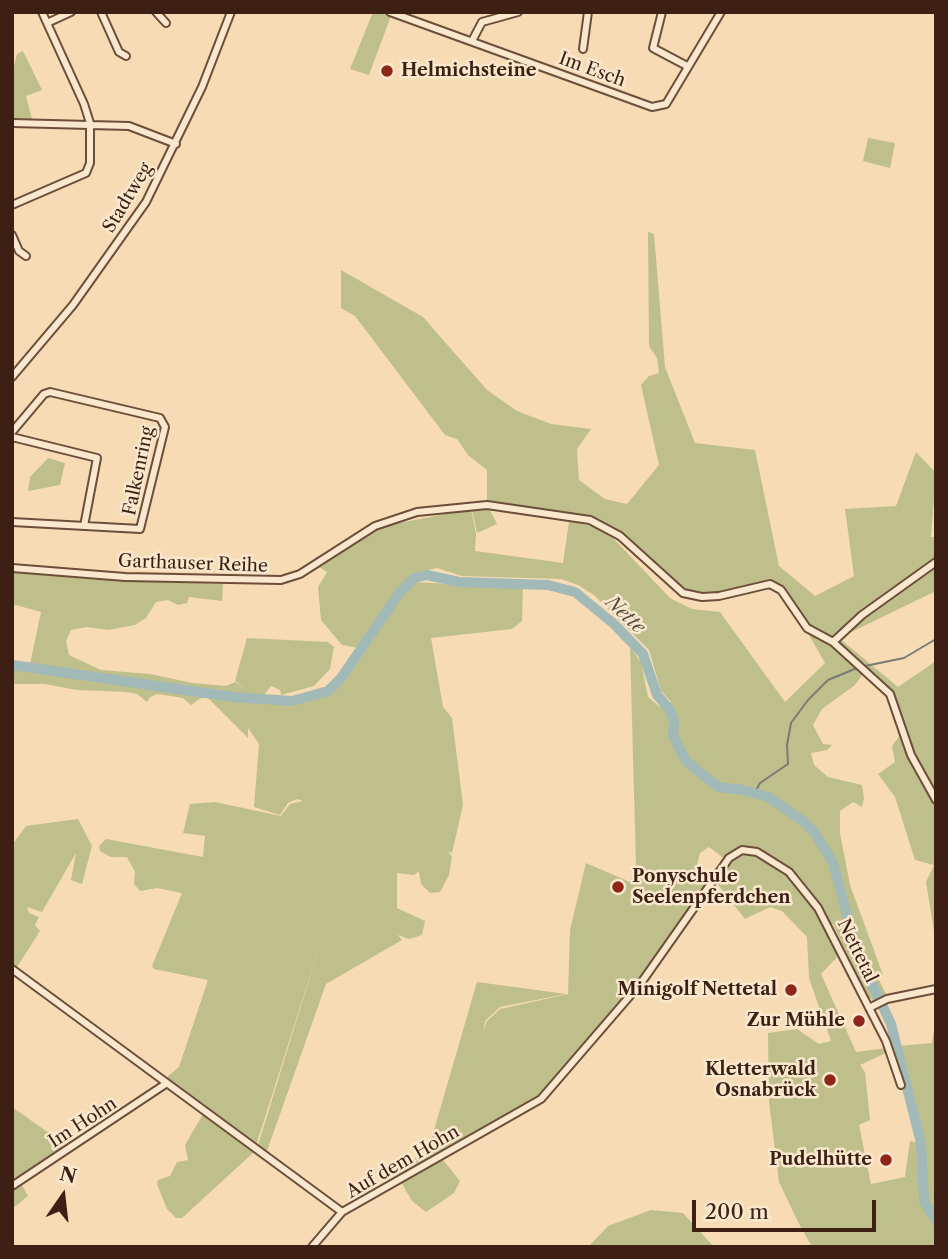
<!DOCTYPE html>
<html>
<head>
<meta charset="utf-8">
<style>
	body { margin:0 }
	#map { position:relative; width:948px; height:1259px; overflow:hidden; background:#f7dbb4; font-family:"Libre Caslon Text",serif }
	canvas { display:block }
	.frame { position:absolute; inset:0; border:14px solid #3d1f13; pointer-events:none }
	.north { position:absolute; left:28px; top:1161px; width:70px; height:70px; -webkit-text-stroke:5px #fae8ce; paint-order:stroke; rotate:14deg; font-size:19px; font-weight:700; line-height:28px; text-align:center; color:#3d1f13 }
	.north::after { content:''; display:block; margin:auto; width:24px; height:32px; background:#3d1f13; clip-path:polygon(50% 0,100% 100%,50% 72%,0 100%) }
	.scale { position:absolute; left:692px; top:1200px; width:184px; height:32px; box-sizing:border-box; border:4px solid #3d1f13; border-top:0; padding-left:9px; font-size:21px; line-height:24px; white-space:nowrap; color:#3d1f13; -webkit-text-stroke:5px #fae8ce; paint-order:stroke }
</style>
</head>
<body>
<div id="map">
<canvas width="948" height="1259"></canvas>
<div class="frame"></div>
<div class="north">N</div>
<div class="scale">200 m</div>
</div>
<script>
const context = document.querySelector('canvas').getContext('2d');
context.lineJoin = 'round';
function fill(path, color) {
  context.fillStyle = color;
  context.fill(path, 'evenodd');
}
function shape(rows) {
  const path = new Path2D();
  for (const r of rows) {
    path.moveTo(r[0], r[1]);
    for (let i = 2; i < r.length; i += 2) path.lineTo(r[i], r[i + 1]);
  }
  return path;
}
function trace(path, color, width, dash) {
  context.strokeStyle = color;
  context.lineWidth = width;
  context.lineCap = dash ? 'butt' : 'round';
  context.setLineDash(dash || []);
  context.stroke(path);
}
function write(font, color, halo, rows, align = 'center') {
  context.font = font + ' "Libre Caslon Text",serif';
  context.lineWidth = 5;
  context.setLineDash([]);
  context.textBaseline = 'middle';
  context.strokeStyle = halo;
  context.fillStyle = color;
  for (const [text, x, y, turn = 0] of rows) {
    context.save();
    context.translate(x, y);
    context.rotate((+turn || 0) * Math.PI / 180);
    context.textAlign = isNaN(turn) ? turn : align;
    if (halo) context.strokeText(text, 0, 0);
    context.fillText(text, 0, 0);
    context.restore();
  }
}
const green = shape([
	[373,12,392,13,369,75,350,69],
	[23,51,42,90,26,96,33,123,12,123,12,74,17,54],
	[868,138,895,143,890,168,863,161],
	[648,232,654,234,665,367,695,443,755,450,779,566,815,596,854,576,845,509,896,506,916,452,936,473,931,537,936,537,936,591,839,638,898,687,936,661,936,944,926,882,934,865,915,860,895,797,878,774,895,762,892,746,904,730,893,700,865,671,855,685,822,709,813,725,823,744,832,745,827,750,811,753,814,765,828,777,862,785,864,798,862,807,853,802,840,811,840,833,850,885,883,975,878,978,887,996,876,1002,867,996,833,924,826,928,840,954,821,974,856,1052,887,1048,888,1052,860,1065,865,1072,870,1120,859,1125,871,1184,905,1177,910,1141,921,1143,923,1151,899,1046,932,1043,936,1016,936,1247,812,1247,798,1222,779,1182,769,1102,768,1033,797,1029,819,1044,831,1041,809,978,807,937,782,911,770,907,745,919,716,882,730,863,709,847,700,853,696,869,709,879,639,979,540,1094,439,1155,460,1181,454,1193,426,1212,412,1201,397,1175,409,1162,428,1151,477,982,566,994,500,1007,485,1021,483,1035,486,1022,500,1009,568,994,570,930,586,863,630,882,636,865,630,647,641,662,648,697,660,707,671,702,661,691,649,650,594,595,578,585,561,579,462,576,437,568,411,574,358,648,342,645,321,620,318,587,327,572,319,567,384,526,471,509,476,534,475,551,563,563,569,521,592,526,613,538,670,598,692,609,720,612,785,702,825,663,788,598,770,584,719,596,683,593,627,542,600,523,488,506,497,524,477,533,471,506,487,505,487,470,468,455,457,439,445,435,355,316,341,308,341,270,423,317,487,390,517,411,551,424,591,429,577,449,579,480,605,499,627,504,659,465,641,385,649,376,659,373,657,358,649,346],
	[48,458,65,463,60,485,28,491,30,477],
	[12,572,124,581,223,584,222,601,189,597,187,603,178,605,168,600,156,602,146,618,135,625,108,630,87,627,71,630,66,641,69,655,101,670,150,674,193,683,226,686,235,682,245,689,235,681,247,638,328,642,334,647,330,669,314,686,281,695,280,690,271,686,264,695,234,701,280,704,305,702,322,696,337,685,409,585,414,582,523,588,522,621,512,629,431,638,443,707,452,718,463,805,452,853,448,851,452,857,449,875,440,892,430,893,421,884,419,871,414,875,397,873,397,908,425,921,422,935,409,939,398,935,402,940,326,984,267,1151,258,1145,321,941,254,1152,182,1218,176,1218,167,1209,157,1184,158,1180,170,1176,177,1162,188,1160,185,1145,206,1109,167,1077,179,1067,208,980,154,969,152,966,182,893,157,888,140,891,134,884,135,872,127,857,111,857,100,851,99,846,106,839,203,857,205,836,183,833,190,804,215,802,281,816,290,804,303,801,297,799,288,803,280,815,254,807,259,744,248,728,248,738,208,698,201,698,191,705,183,698,158,694,150,697,147,702,137,694,126,692,77,690,45,684,12,684,12,662,30,664,41,612,12,604],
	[78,819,92,846,82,884,71,880,76,853,42,912,27,907,29,913,39,917,35,925,40,931,17,967,12,964,12,845,26,826],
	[12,1107,56,1138,64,1149,19,1180,28,1196,12,1209],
	[651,1210,683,1213,714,1247,588,1247,608,1226]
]);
const stream = shape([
	[865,666,904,658,936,639],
	[755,792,760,783,788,764,787,745,791,723,808,700,828,680,857,668]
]);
const river = shape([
	[12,665,233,697,292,701,328,691,341,678,400,592,414,578,427,575,459,582,548,585,575,592,614,624,643,654,657,695,669,709,674,721,673,736,686,761,718,787,743,790,768,797,803,821,814,832,833,863,857,952,891,1024,921,1143,924,1201,936,1221]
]);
const street = shape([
	[101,12,119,52,126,56],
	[156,12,166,23],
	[390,12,652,107,666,104,721,12],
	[662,12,653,48,687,66],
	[47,23,71,12],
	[472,41,482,22,518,12],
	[583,49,588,12],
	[12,123,129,126,176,144],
	[12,205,86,173,90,163,90,123,84,104,42,12],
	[12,235,19,251,26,256],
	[12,377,73,305,146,202,202,87,231,12],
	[12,432,44,394,50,392,160,418,165,427,140,529,12,522],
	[12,437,97,458,84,526],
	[12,568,125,577,281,580,300,574,375,526,417,512,487,505,590,520,620,536,683,593,702,597,719,596,770,584,781,590,807,628,833,642,890,694,911,755,936,800],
	[833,642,862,615,936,562],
	[12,969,342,1212],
	[869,1008,887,999,936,989],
	[12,1186,167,1083],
	[312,1247,342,1212,541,1099,641,983,729,858,742,850,757,852,789,872,818,908,886,1041,901,1085]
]);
const markers = [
	[387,71,7,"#8f2418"],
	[618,887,7,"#8f2418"],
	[791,990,7,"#8f2418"],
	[859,1021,7,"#8f2418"],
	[830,1080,7,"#8f2418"],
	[886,1160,7,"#8f2418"]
];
const streetNames = [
	["Im Esch",592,70,20],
	["Stadtweg",128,198,-59],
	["Falkenring",139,471,-78],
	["Garthauser Reihe",193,564,2],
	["Nettetal",857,951,64],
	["Im Hohn",83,1123,-33],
	["Auf dem Hohn",403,1162,-30]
];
const poiNames = [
	["Helmichsteine",401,71,"left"],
	["Ponyschule",632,877,"left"],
	["Seelenpferdchen",632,898,"left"],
	["Minigolf Nettetal",777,990],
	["Zur Mühle",845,1021],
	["Kletterwald",816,1070],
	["Osnabrück",816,1091],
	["Pudelhütte",872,1160]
];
const waterNames = [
	["Nette",625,615,43]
];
fill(green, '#bfbf8b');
trace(stream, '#797b75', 2);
trace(river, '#a1b9b7', 10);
trace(street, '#6c4e3b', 10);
trace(street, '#fae8ce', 6);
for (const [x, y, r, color] of markers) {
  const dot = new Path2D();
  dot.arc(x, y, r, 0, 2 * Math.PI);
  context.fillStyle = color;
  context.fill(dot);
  trace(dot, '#fae8ce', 2.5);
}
write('18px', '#3d1f13', '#fae8ce', streetNames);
write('bold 18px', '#3d1f13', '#fae8ce', poiNames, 'right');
write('italic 19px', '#5b4d44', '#fae8ce', waterNames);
</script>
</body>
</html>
